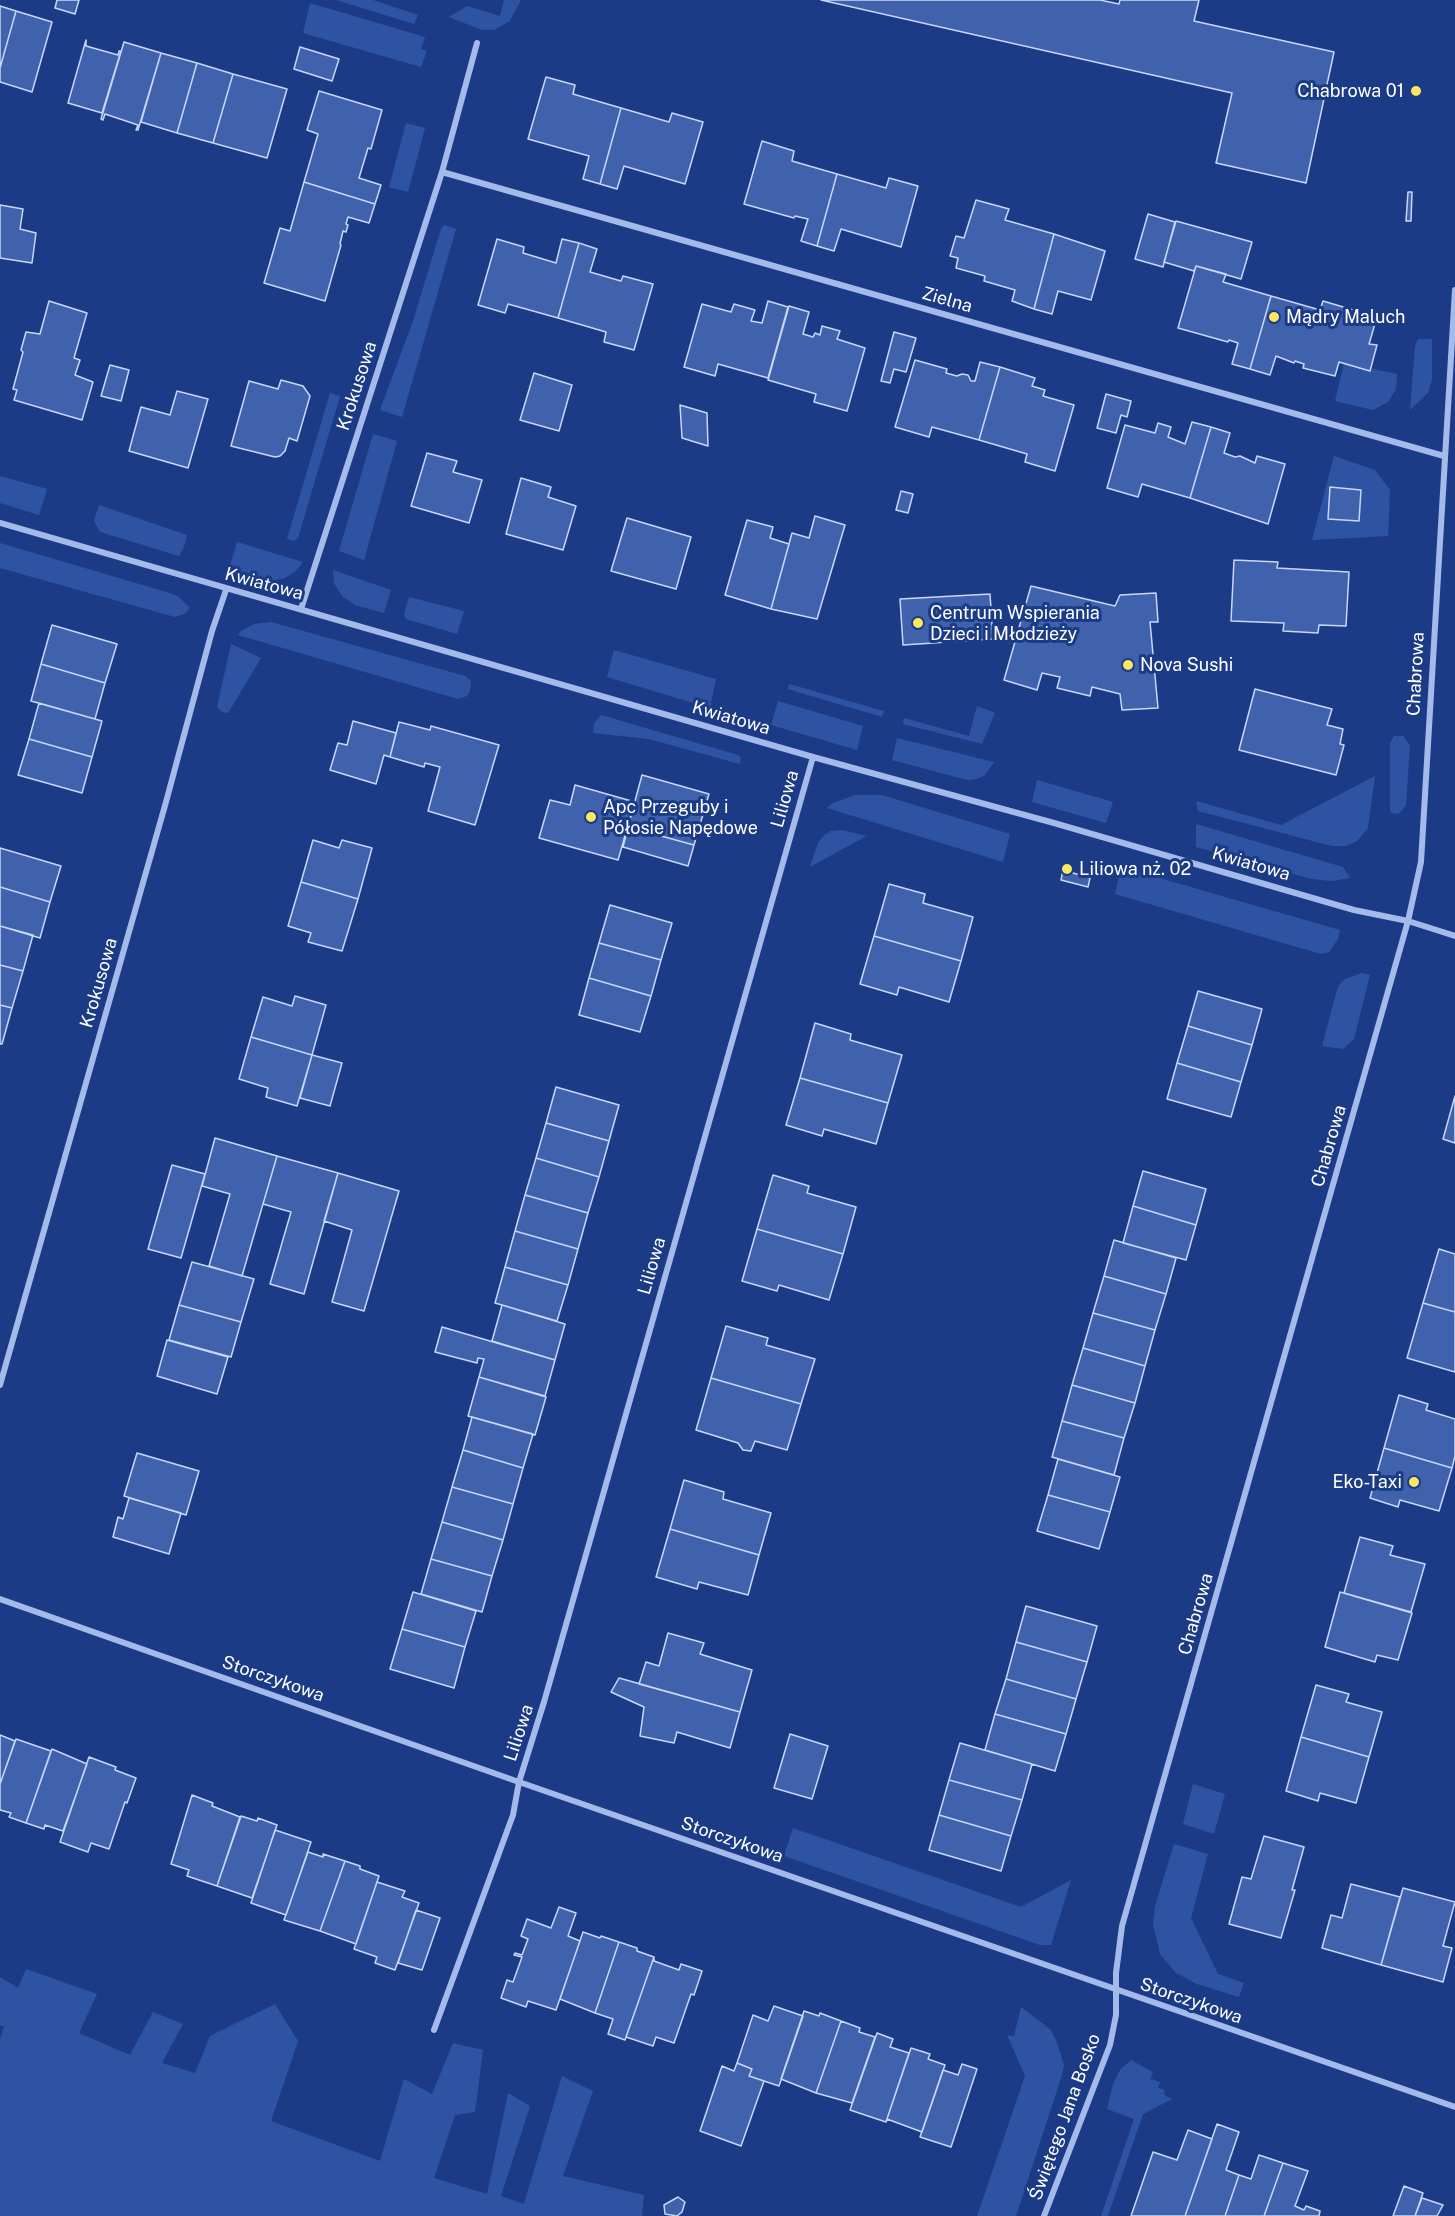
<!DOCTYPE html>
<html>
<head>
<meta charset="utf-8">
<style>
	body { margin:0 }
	canvas { display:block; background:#1c3b86 }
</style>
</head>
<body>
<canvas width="1455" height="2216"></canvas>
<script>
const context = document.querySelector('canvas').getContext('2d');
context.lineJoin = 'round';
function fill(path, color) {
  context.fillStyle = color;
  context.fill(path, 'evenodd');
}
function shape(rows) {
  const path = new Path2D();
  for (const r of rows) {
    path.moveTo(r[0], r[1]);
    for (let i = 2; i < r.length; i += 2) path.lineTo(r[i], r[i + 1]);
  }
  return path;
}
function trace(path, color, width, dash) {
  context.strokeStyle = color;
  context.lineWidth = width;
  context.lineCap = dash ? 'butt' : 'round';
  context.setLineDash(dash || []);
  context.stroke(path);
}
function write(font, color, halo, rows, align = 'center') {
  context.font = font + ' "Public Sans",sans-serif';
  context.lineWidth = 6;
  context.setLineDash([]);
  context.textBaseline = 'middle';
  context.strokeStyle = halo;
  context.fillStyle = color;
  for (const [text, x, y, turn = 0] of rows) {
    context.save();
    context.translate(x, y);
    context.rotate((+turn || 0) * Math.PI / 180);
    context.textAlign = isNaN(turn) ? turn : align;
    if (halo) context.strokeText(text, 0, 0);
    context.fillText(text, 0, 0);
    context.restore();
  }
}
const green = shape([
	[336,0,373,0,418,15,414,24],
	[504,0,521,0,510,21,494,30,482,30,449,17,467,6,500,16],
	[310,3,425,37,421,49,427,51,421,67,303,33],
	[406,123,425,128,408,192,389,187],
	[444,225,456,229,402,417,380,410,413,321,441,229],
	[1418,339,1432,339,1432,380,1428,393,1410,410,1415,346],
	[1344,363,1397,374,1396,389,1388,402,1373,410,1335,401],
	[330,393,340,396,298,538,294,541,287,539],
	[373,434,397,441,364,560,339,551],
	[1334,456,1375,470,1390,490,1388,536,1312,540],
	[0,476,47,489,39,515,0,503],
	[99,505,187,535,184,547,179,556,100,532,94,521],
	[237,542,303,562,296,571,285,578,272,581,229,569],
	[0,543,163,591,178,596,190,608,184,614,175,617,0,568],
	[333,570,391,590,384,613,355,605,342,596,334,583],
	[409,597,464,611,457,634,406,619,404,614],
	[271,622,465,676,471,681,470,691,467,696,458,699,238,635,241,631,254,624],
	[231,644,261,658,228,713,222,712,217,707],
	[614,650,716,679,710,708,607,677],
	[789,684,884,711,882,717,788,689],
	[778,701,863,726,857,750,771,725],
	[977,706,995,713,982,744,903,724,904,718,969,736],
	[601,715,738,755,741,757,740,764,649,739,593,733,594,724],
	[1394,736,1403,736,1410,745,1406,805,1400,813,1395,814,1390,812,1390,743],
	[897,738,994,762,985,775,977,779,967,780,892,760],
	[1375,776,1368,828,1357,841,1346,846,1332,846,1198,811,1196,801,1281,825],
	[1037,780,1113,802,1106,823,1032,802],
	[855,795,882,795,1010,834,1003,862,827,808,831,804],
	[1196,824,1343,867,1350,878,1332,881,1312,879,1196,847],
	[842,830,866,836,810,867,818,843,824,835,831,831],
	[1121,867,1340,930,1338,939,1329,952,1321,954,1115,894],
	[1362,973,1370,975,1354,1039,1343,1049,1322,1046,1338,986,1345,979],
	[1193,1784,1225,1794,1214,1834,1183,1824],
	[793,1828,1021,1907,1071,1880,1051,1945,1040,1945,784,1856],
	[1174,1844,1208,1854,1191,1918,1218,1974,1244,1983,1239,1997,1197,1984,1176,1973,1160,1954,1153,1924,1155,1906],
	[26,1969,97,1994,79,2033,130,2055,153,2012,183,2024,162,2063,195,2073,210,2036,275,2004,298,2041,271,2121,380,2161,404,2079,432,2094,453,2043,483,2050,475,2112,455,2115,434,2178,487,2194,508,2093,530,2106,501,2196,524,2204,562,2076,593,2091,563,2176,644,2195,642,2216,0,2216,0,2039,4,2027,0,2025,0,1977,18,1988],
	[1021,2007,1050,2029,1056,2040,1064,2065,1062,2075,1016,2216,977,2216,1025,2076,1007,2035,1014,2036],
	[1131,2060,1153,2072,1150,2079,1160,2082,1158,2088,1165,2090,1164,2095,1172,2099,1143,2114,1108,2216,1101,2216,1134,2119,1107,2109,1113,2084,1120,2070]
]);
const building = shape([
	[57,0,79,0,75,14,55,8,57,0],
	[821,0,1100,0,1119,4,1120,0,1199,0,1194,21,1334,52,1306,183,1216,163,1232,93,821,0],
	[0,6,16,11,0,68,0,6],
	[16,11,52,22,32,92,0,82,0,68,16,11],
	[86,40,86,46,118,55,119,51,121,51,102,113,68,103,86,40],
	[124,42,161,53,138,130,136,130,138,125,105,114,103,120,101,119,124,42],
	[300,47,339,59,332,81,294,69,300,47],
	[161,53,197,63,177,133,141,122,161,53],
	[197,63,233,74,213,143,177,133,197,63],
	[233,74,287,89,267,158,213,143,233,74],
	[546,77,575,85,573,94,621,108,600,184,583,179,589,156,528,139,546,77],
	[319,91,382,110,371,149,368,148,359,178,381,185,375,204,304,182,318,134,307,130,319,91],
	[621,108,669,122,672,113,703,122,685,184,624,166,617,189,600,184,621,108],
	[762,141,794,151,792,161,837,174,817,246,801,241,808,219,795,216,794,218,744,204,762,141],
	[837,174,886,188,889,178,918,186,901,247,841,229,834,251,817,246,837,174],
	[304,182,375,204,369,223,348,217,346,224,348,225,346,232,343,231,340,244,341,245,325,301,264,283,280,228,290,231,304,182],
	[1408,192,1412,192,1411,221,1406,221,1408,192],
	[976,200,1009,209,1005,220,1054,234,1034,309,1012,301,1015,290,984,281,985,276,956,268,958,258,950,256,956,236,964,238,976,200],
	[0,205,23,209,20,229,36,233,32,263,0,258,0,205],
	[1148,214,1175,222,1163,267,1135,259,1148,214],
	[1176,221,1252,242,1241,279,1196,266,1194,271,1164,262,1176,221],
	[1054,234,1105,251,1091,300,1058,291,1052,314,1034,309,1054,234],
	[497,239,524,247,523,253,556,263,562,239,579,243,558,318,508,304,505,313,478,305,497,239],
	[579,243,597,249,590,272,621,281,623,276,653,284,634,350,604,342,606,332,558,318,579,243],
	[1196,266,1226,274,1223,282,1271,296,1250,369,1232,364,1238,343,1229,340,1228,342,1178,328,1196,266],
	[1271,296,1320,310,1323,301,1377,317,1369,344,1377,345,1370,371,1339,362,1335,376,1303,368,1304,364,1295,361,1294,363,1276,356,1270,375,1250,369,1271,296],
	[49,301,87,313,74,358,80,360,75,375,93,382,82,420,14,400,17,390,13,389,23,352,21,350,26,332,40,334,49,301],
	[768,301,788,307,768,378,718,364,715,376,684,367,702,304,731,312,734,304,755,310,751,321,762,323,768,301],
	[789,306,809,312,803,334,813,337,815,333,820,335,822,326,840,331,837,339,865,348,847,411,814,402,816,394,768,380,789,306],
	[894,332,916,338,906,372,894,369,890,383,881,381,894,332],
	[915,360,947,369,946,373,957,376,962,374,968,375,971,381,975,381,980,362,1000,367,979,440,932,427,929,437,895,427,915,360],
	[110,365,129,370,121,401,101,396,110,365],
	[1000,367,1035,378,1032,386,1045,390,1043,396,1074,405,1055,471,1025,462,1027,454,979,440,1000,367],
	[534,373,572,385,559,431,520,420,534,373],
	[281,380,303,386,310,396,297,441,289,438,285,451,280,456,275,457,231,446,249,381,278,389,281,380],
	[177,391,208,399,188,468,129,451,141,407,170,415,177,391],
	[1106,394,1131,401,1127,417,1121,415,1116,433,1097,428,1106,394],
	[680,405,707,413,708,446,682,438,680,405],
	[1192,422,1211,427,1190,498,1142,484,1138,497,1107,488,1125,425,1155,433,1158,423,1171,427,1168,437,1185,444,1192,422],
	[1211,427,1230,433,1224,453,1235,457,1240,456,1255,463,1257,456,1285,464,1268,524,1190,498,1211,427],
	[427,453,457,461,453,472,482,480,469,523,411,506,427,453],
	[521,478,551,487,548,497,576,506,563,550,506,534,521,478],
	[1330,487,1361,490,1359,521,1328,519,1330,487],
	[901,491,913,494,908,513,896,510,901,491],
	[815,516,845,525,817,619,771,609,792,533,809,538,815,516],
	[627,518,691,537,676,589,611,571,627,518],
	[747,520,773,527,770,538,789,544,771,609,725,595,747,520],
	[1234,560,1278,562,1277,568,1349,572,1346,626,1319,625,1318,633,1283,631,1284,623,1231,621,1234,560],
	[1031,586,1115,606,1120,595,1156,593,1158,622,1150,622,1158,708,1122,710,1120,694,1092,687,1090,696,1057,688,1060,677,1042,673,1037,690,1004,680,1031,586],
	[990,594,993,639,903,645,900,599,990,594],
	[52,625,117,644,105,683,41,664,52,625],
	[41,664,105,683,95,719,31,701,41,664],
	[1255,689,1332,709,1327,725,1343,729,1340,744,1344,745,1336,775,1239,750,1255,689],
	[39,703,102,721,92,757,29,739,39,703],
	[353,721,396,733,390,757,384,755,376,784,330,770,338,743,347,745,353,721],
	[399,722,430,730,431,726,499,745,475,825,428,811,440,767,425,763,424,767,390,757,399,722],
	[29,739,92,757,82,793,18,775,29,739],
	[642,775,709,794,694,845,628,827,642,775],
	[575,785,635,802,618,860,539,838,550,800,570,805,575,785],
	[628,827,694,845,688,866,623,847,628,827],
	[313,840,339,848,342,840,372,848,358,899,301,882,313,840],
	[0,848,61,866,50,902,0,887,0,848],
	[1063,870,1090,878,1088,887,1061,880,1063,870],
	[301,882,358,899,342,951,308,942,311,933,288,926,301,882],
	[889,884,925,894,923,903,973,917,961,961,874,936,889,884],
	[0,887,50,902,40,938,0,926,0,887],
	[610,905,672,923,661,960,599,943,610,905],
	[0,926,33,935,23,971,0,965,0,926],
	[874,936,961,961,949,1002,899,987,897,995,860,984,874,936],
	[599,943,661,960,651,996,589,978,599,943],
	[0,965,23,971,12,1008,0,1005,0,965],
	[589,978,651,996,640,1032,579,1015,589,978],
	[1198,991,1262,1009,1252,1045,1188,1026,1198,991],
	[295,996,326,1005,312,1055,251,1037,263,997,292,1006,295,996],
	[0,1005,12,1008,2,1044,0,1044,0,1005],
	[815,1023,851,1034,850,1040,902,1055,888,1103,800,1078,815,1023],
	[1188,1026,1252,1045,1241,1082,1177,1063,1188,1026],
	[251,1037,312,1055,297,1106,266,1097,268,1088,239,1079,251,1037],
	[312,1055,342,1063,330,1106,300,1098,312,1055],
	[1177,1063,1241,1082,1231,1117,1167,1099,1177,1063],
	[800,1078,888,1103,876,1144,824,1129,822,1136,786,1125,800,1078],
	[556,1087,619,1105,609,1141,546,1123,556,1087],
	[1455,1096,1455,1143,1443,1139,1455,1096],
	[546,1123,609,1141,599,1177,536,1158,546,1123],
	[215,1138,277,1156,242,1276,209,1266,230,1194,202,1186,215,1138],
	[277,1156,338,1173,304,1294,270,1284,291,1212,263,1204,277,1156],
	[536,1158,599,1177,588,1213,525,1195,536,1158],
	[172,1165,205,1174,181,1258,148,1249,172,1165],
	[1143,1171,1206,1189,1196,1225,1133,1206,1143,1171],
	[338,1173,399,1191,364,1311,332,1302,352,1230,324,1221,338,1173],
	[773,1175,809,1186,807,1193,856,1207,843,1254,757,1229,773,1175],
	[525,1195,588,1213,578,1249,515,1231,525,1195],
	[1133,1206,1196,1225,1186,1260,1123,1243,1133,1206],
	[757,1229,843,1254,829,1300,779,1285,777,1291,742,1281,757,1229],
	[515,1231,578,1249,568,1285,505,1267,515,1231],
	[1114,1240,1176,1258,1166,1294,1104,1276,1114,1240],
	[1439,1249,1455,1254,1455,1312,1423,1303,1439,1249],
	[192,1262,254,1279,241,1322,179,1305,192,1262],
	[505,1267,568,1285,557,1321,495,1303,505,1267],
	[1104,1276,1166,1294,1155,1330,1093,1313,1104,1276],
	[1423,1303,1455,1312,1455,1372,1407,1358,1423,1303],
	[179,1305,241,1322,231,1357,169,1340,179,1305],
	[502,1305,565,1324,555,1360,492,1341,502,1305],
	[1093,1313,1155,1330,1145,1366,1083,1348,1093,1313],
	[726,1326,768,1338,766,1345,815,1359,801,1404,711,1378,726,1326],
	[442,1327,555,1360,545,1396,479,1377,484,1359,478,1358,477,1363,435,1352,442,1327],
	[167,1340,228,1357,217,1394,157,1376,167,1340],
	[1083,1348,1145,1366,1135,1403,1072,1385,1083,1348],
	[479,1377,546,1397,535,1435,468,1416,479,1377],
	[711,1378,801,1404,787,1450,755,1441,751,1451,743,1450,738,1443,696,1430,711,1378],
	[1072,1385,1135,1403,1124,1438,1062,1421,1072,1385],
	[1399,1395,1428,1404,1426,1410,1455,1419,1455,1456,1452,1468,1384,1448,1399,1395],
	[472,1417,533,1434,523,1468,463,1450,472,1417],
	[1062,1421,1124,1438,1114,1475,1052,1457,1062,1421],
	[1384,1448,1452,1468,1439,1511,1400,1500,1398,1507,1370,1498,1384,1448],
	[463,1450,523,1468,513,1504,452,1487,463,1450],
	[137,1453,199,1471,186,1515,124,1496,137,1453],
	[1058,1459,1120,1477,1110,1512,1048,1495,1058,1459],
	[684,1480,724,1492,723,1499,771,1513,759,1555,670,1529,684,1480],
	[452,1487,513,1504,503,1540,442,1522,452,1487],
	[1048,1495,1110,1512,1099,1549,1037,1531,1048,1495],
	[129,1498,181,1513,169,1554,113,1537,118,1517,123,1519,129,1498],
	[442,1522,503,1540,492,1576,431,1559,442,1522],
	[670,1529,759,1555,748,1595,699,1582,697,1589,656,1577,670,1529],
	[1360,1537,1393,1546,1390,1555,1425,1564,1411,1612,1344,1593,1360,1537],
	[431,1559,492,1576,482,1612,421,1594,431,1559],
	[413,1592,476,1611,465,1647,402,1629,413,1592],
	[1340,1592,1412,1613,1398,1660,1377,1655,1375,1662,1325,1647,1340,1592],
	[1026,1606,1097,1626,1087,1662,1016,1642,1026,1606],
	[402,1629,465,1647,454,1688,390,1669,402,1629],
	[668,1633,704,1643,700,1654,752,1670,740,1712,639,1684,646,1662,659,1666,668,1633],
	[1016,1642,1087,1662,1076,1699,1006,1679,1016,1642],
	[619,1678,740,1712,730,1748,677,1732,674,1743,640,1736,644,1707,611,1692,619,1678],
	[1006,1679,1076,1699,1066,1734,995,1714,1006,1679],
	[1316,1685,1349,1694,1346,1702,1382,1712,1369,1757,1301,1737,1316,1685],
	[995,1714,1066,1734,1055,1771,985,1750,995,1714],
	[790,1734,828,1746,812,1799,774,1788,790,1734],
	[0,1735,15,1741,0,1784,0,1735],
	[1301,1737,1369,1757,1356,1803,1320,1793,1318,1801,1286,1791,1301,1737],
	[16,1739,51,1751,26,1823,9,1817,11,1813,0,1810,0,1784,16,1739],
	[960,1743,1032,1764,1022,1800,949,1780,960,1743],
	[52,1749,87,1764,63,1831,45,1825,44,1829,26,1823,52,1749],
	[89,1757,116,1767,115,1770,136,1778,127,1803,125,1802,109,1849,91,1843,88,1852,60,1842,89,1757],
	[949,1780,1022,1800,1011,1836,939,1815,949,1780],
	[192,1795,213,1803,212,1806,240,1817,217,1886,187,1876,189,1870,171,1864,192,1795],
	[939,1815,1011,1836,1001,1871,929,1850,939,1815],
	[241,1816,257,1821,258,1818,277,1825,252,1898,217,1886,241,1816],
	[275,1830,311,1842,286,1915,251,1903,275,1830],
	[1264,1836,1304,1847,1292,1890,1295,1890,1281,1938,1229,1924,1242,1877,1251,1879,1264,1836],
	[308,1852,323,1857,323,1854,345,1861,320,1931,284,1920,308,1852],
	[345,1861,360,1866,360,1869,379,1876,356,1944,320,1931,345,1861],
	[377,1882,405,1891,402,1897,419,1903,395,1970,375,1963,377,1957,354,1949,377,1882],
	[1351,1884,1400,1897,1381,1965,1322,1948,1331,1915,1342,1918,1351,1884],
	[1403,1888,1455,1902,1443,1946,1452,1948,1443,1982,1381,1965,1403,1888],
	[559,1907,576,1913,568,1936,580,1941,556,2010,528,2001,526,2007,501,1998,507,1980,513,1982,522,1957,514,1955,515,1953,522,1955,528,1939,521,1936,527,1919,551,1928,559,1907],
	[416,1910,440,1918,422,1970,398,1963,416,1910],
	[583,1932,600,1938,601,1936,619,1942,595,2013,560,1999,583,1932],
	[619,1942,637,1948,637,1951,654,1957,625,2040,608,2034,613,2019,595,2013,619,1942],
	[654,1957,654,1961,679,1970,681,1964,702,1971,694,1995,691,1994,674,2043,656,2037,653,2046,626,2037,654,1957],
	[774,2006,803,2016,779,2086,749,2076,752,2069,737,2063,753,2015,768,2021,774,2006],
	[804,2011,819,2016,820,2013,841,2021,816,2093,781,2079,804,2011],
	[841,2021,860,2028,859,2032,875,2037,852,2103,816,2093,841,2021],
	[877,2033,893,2039,890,2047,909,2053,886,2122,850,2110,877,2033],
	[911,2048,930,2054,928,2059,945,2065,922,2132,887,2119,911,2048],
	[737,2063,752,2069,749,2076,764,2081,741,2146,700,2131,722,2066,734,2071,737,2063],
	[962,2064,977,2069,951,2147,920,2137,943,2070,958,2075,962,2064],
	[1217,2124,1239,2132,1226,2170,1239,2175,1225,2216,1185,2216,1217,2124],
	[1188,2130,1212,2139,1185,2216,1131,2216,1153,2152,1177,2160,1188,2130],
	[1259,2155,1283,2163,1264,2216,1225,2216,1239,2175,1251,2179,1259,2155],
	[1283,2163,1308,2171,1295,2206,1304,2210,1306,2206,1320,2211,1319,2216,1264,2216,1283,2163],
	[1404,2186,1423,2193,1415,2216,1393,2216,1404,2186],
	[678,2197,685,2202,682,2212,677,2216,665,2214,664,2205,678,2197],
	[1422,2198,1443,2205,1437,2216,1415,2216,1422,2198]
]);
const street = shape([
	[442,172,1444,456],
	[0,523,813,757,1054,823,1354,910,1408,921,1455,936],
	[301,609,442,172,477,43],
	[0,1385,166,802,212,631,226,590],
	[0,1599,519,1782,1455,2107],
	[434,2030,513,1815,519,1782,544,1702,813,757],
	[1044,2216,1110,2045,1116,2015,1116,1973,1122,1926,1408,921,1421,862,1455,290]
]);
const markers = [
	[1416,91,6,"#fce561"],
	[1274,317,6,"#fce561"],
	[918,623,6,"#fce561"],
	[1128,665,6,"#fce561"],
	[591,817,6,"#fce561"],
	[1067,869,6,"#fce561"],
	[1414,1482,6,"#fce561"]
];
const poiNames = [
	["Chabrowa 01",1404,91,"right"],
	["Mądry Maluch",1286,317],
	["Centrum Wspierania",930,613],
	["Dzieci i Młodzieży",930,634],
	["Nova Sushi",1140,665],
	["Apc Przeguby i",603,807],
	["Półosie Napędowe",603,828],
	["Liliowa nż. 02",1079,869],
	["Eko-Taxi",1402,1482,"right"]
];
const streetNames = [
	["Zielna",947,300,16],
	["Krokusowa",357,386,-72],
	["Kwiatowa",264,584,15],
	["Chabrowa",1416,674,-87],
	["Kwiatowa",731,718,16],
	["Liliowa",785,799,-74],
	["Kwiatowa",1251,864,16],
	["Krokusowa",99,983,-74],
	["Chabrowa",1329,1146,-74],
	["Liliowa",652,1266,-74],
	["Chabrowa",1196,1614,-74],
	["Storczykowa",273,1679,19],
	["Liliowa",519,1733,-72],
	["Storczykowa",732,1840,19],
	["Storczykowa",1191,2001,19],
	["Świętego Jana Bosko",1065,2117,-70]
];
fill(green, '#2f53a3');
fill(building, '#4062ad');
trace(building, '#c8d7f8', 1.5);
trace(street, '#a4baeb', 6);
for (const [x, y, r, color] of markers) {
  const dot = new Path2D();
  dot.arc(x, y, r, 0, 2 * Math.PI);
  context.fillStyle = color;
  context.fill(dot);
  trace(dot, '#1c3b86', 2);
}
write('18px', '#fff', '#1c3b86', poiNames, 'left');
write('18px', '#fff', '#1c3b86', streetNames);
</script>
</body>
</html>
